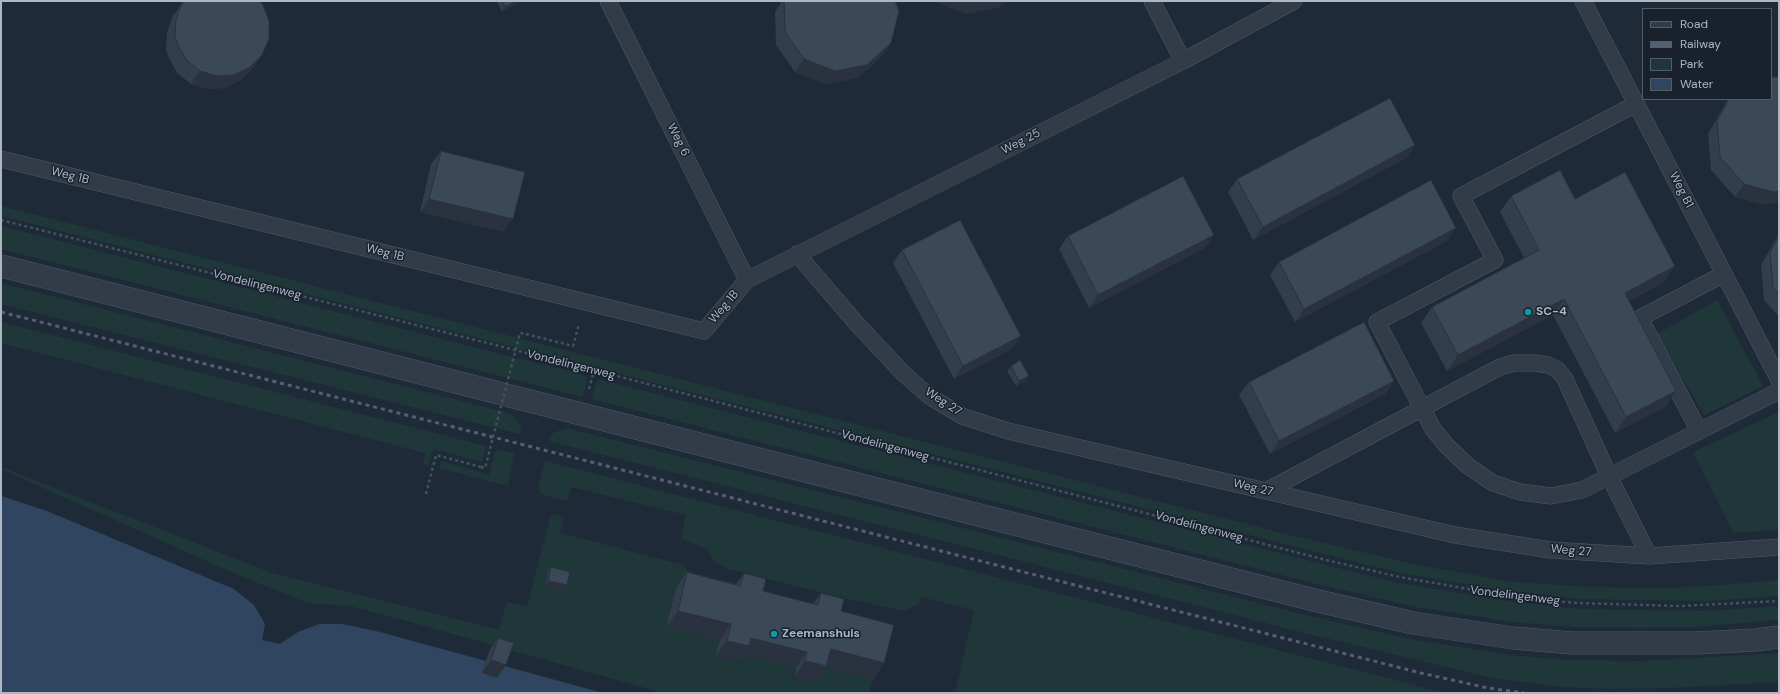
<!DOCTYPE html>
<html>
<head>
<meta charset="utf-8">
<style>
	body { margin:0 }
	#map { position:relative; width:1780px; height:694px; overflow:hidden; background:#1e2a38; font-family:"DM Sans",sans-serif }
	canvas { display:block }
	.frame { position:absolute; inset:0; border:2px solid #acb6c5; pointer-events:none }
	.legend { position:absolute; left:1642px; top:8px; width:130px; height:92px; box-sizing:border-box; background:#18212c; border:1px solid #535d69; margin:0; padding:5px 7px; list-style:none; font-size:12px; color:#acb6c5 }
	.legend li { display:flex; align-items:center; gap:8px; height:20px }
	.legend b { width:20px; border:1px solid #535d69 }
</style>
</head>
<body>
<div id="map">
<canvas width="1780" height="694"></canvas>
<div class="frame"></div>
<ul class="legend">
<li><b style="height:5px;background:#323c48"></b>Road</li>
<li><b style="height:5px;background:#536070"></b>Railway</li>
<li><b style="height:11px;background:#203739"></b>Park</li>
<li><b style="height:11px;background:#304560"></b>Water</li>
</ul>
</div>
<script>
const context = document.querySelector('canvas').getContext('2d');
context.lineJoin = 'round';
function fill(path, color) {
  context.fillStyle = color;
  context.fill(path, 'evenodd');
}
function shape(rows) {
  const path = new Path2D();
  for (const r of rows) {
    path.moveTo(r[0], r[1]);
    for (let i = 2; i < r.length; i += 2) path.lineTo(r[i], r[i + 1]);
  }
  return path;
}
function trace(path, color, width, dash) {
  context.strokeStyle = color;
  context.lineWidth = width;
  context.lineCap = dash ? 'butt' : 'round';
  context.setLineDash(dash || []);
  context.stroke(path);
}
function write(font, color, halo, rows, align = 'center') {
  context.font = font + ' "DM Sans",sans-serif';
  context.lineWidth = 3;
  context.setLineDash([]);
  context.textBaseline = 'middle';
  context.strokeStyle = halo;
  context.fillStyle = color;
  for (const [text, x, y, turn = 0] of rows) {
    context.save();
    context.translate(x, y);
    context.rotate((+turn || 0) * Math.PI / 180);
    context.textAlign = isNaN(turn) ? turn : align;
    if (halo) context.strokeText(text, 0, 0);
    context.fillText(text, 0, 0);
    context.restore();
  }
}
const green = shape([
	[1,206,1290,535,1422,566,1515,582,1588,587,1661,588,1709,586,1779,580,1779,596,1706,601,1578,599,1502,590,1401,573,1324,554,1,216],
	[1,226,587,376,584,393,582,397,1,249],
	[1,283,512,414,522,428,520,434,1,304],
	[1717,300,1763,386,1704,415,1657,334],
	[1,322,486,446,482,462,433,449,428,465,423,464,425,453,1,343],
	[598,379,1322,564,1399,583,1500,600,1577,609,1706,611,1779,606,1779,620,1695,627,1641,628,1573,627,1514,622,1416,607,1317,584,591,399],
	[1777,413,1779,417,1779,530,1733,533,1693,452],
	[567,428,1310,616,1409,639,1511,655,1569,660,1642,661,1779,653,1779,682,1667,688,1611,689,1562,687,1492,678,1313,635,549,441,550,436,555,432],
	[496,449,514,453,508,486,439,468,441,461,489,475],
	[545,461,1414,685,1447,693,955,693,974,610,921,597,919,604,905,611,843,598,729,569,716,563,706,548,681,539,686,515,571,487,567,501,541,494,538,487],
	[1,467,275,574,499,630,507,602,527,606,551,514,564,517,560,533,684,565,688,573,682,583,679,584,676,588,666,627,720,640,716,657,739,663,739,654,796,668,792,677,815,682,820,665,873,679,869,693,663,693,389,616,350,606,308,603,240,576,1,469]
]);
const water = shape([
	[1,496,47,511,234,589,254,605,265,624,262,640,280,644,298,632,319,624,343,624,380,632,603,693,1,693]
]);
const path = shape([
	[1,220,594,370,1326,560,1400,577,1526,599,1578,603,1680,606,1779,601],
	[526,334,573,346,579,324],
	[589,389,594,370],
	[426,494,436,455,481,467]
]);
const lane = shape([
	[608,1,747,280],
	[1152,1,1183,61],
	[1583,1,1779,380],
	[1636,104,1461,196,1495,260,1377,322,1433,429,1447,446,1468,466,1493,483,1520,492,1551,496,1582,490,1779,391],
	[1,159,704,331,747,280,1183,61,1294,1],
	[797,254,857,324,902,372,929,396,962,416,1008,431,1455,535,1551,550,1649,556,1779,547],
	[1699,431,1640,318,1724,274],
	[1266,491,1500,367,1514,363,1534,363,1548,365,1558,370,1565,379,1609,476,1649,556]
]);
const street = shape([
	[1,266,499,393],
	[510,396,1314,600,1413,623,1513,638,1572,643,1696,643,1756,640,1779,637]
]);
const rail = shape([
	[1,312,1421,673,1488,688,1524,693],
	[1777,693,1779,693]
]);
const pathBridge = shape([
	[481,467,485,468,520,333,526,334]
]);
const wall = shape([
	[498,1,521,1,502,12,497,2],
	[782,1,895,1,891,43,882,56,858,78,826,84,795,72,776,45,775,12],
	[182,3,262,55,253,68,241,80,225,88,208,89,191,84,177,73,169,58,166,50,167,32,173,16],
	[1728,99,1771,99,1765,205,1735,197,1711,170,1708,134],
	[1415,145,1406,158,1253,240,1228,192,1237,179],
	[441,151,504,232,420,212,431,164],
	[1511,196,1575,199,1675,266,1663,283,1629,301,1676,391,1665,407,1615,433,1553,315,1447,371,1421,323,1432,307,1524,258,1500,212],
	[1456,228,1447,241,1295,322,1270,275,1279,262],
	[1779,233,1779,317,1764,300,1761,265],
	[1068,236,1205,248,1089,308,1059,249],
	[902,250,1012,349,954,379,893,263],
	[1011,366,1025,381,1016,386,1007,371],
	[1394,381,1385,394,1270,454,1239,395,1249,382],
	[551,567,563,590,545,586,548,572],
	[687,572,736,584,744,573,763,591,813,604,821,593,841,611,884,663,873,679,826,667,815,682,794,677,796,668,743,655,737,662,715,657,720,640,666,627,676,588],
	[498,638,497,678,482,673,489,651]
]);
const shadedWall = shape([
	[516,1,521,1,502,12,505,7],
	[936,1,1006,1,998,8,966,14,935,2],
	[891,43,882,56,858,78,826,84,795,72,804,59],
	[262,55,253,68,241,80,225,88,208,89,191,84,200,71],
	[1415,145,1406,158,1253,240,1263,227],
	[1744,184,1779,191,1779,202,1765,205,1735,197],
	[429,199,513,219,504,232,420,212],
	[1456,228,1447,241,1295,322,1304,309],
	[1214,235,1205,248,1089,308,1098,295],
	[1675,266,1663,283,1613,309,1625,293],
	[1564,299,1553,315,1447,371,1458,355],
	[1021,336,1012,349,954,379,963,366],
	[1029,376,1025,381,1016,386,1019,381],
	[1394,381,1385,394,1270,454,1279,441],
	[1676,391,1665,407,1615,433,1626,417],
	[548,581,567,585,563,590,545,586],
	[678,611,731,624,720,640,666,627],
	[751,638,807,652,796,668,743,655,737,662,715,657,727,641],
	[831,649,884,663,873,679,826,667,815,682,794,677,805,661],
	[491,660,506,665,497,678,482,673]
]);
const building = shape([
	[185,1,260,1,263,5,269,21,269,39,262,55,250,67,234,75,217,76,200,71,186,60,178,45,175,37,176,19,182,3,185,1],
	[502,1,516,1,505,7,502,1],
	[784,1,895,1,899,11,891,43,867,65,835,71,804,59,785,32,784,1],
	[1771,77,1779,77,1779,191,1774,192,1744,184,1720,157,1717,121,1729,99,1771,99,1771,77],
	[1390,98,1415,145,1263,227,1237,179,1390,98],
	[441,151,525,172,513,219,429,199,441,151],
	[1560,170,1575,199,1625,172,1675,266,1625,293,1676,391,1626,417,1564,299,1458,355,1432,307,1539,250,1511,196,1560,170],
	[1183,176,1214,235,1098,295,1068,236,1183,176],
	[1431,180,1456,228,1304,309,1279,262,1431,180],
	[960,220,1021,336,963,366,902,250,960,220],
	[1779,236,1779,294,1773,287,1770,252,1779,236],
	[1364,322,1394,381,1279,441,1249,382,1364,322],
	[1020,360,1029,376,1019,381,1011,366,1020,360],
	[551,567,570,572,567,585,548,581,551,567],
	[687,572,740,586,744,573,766,579,763,591,818,605,821,593,844,599,841,611,894,625,884,663,831,649,826,666,805,661,807,652,751,638,749,646,727,641,731,624,678,611,687,572],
	[498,638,514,643,506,665,491,660,498,638]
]);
const markers = [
	[1528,312,4,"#0f9aa8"],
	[774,634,4,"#0f9aa8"]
];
const streetNames = [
	["Weg 6",678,140,63],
	["Weg 25",1021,142,-27],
	["Weg 1B",70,176,14],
	["Weg B1",1681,190,63],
	["Weg 1B",385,253,14],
	["Vondelingenweg",257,285,14],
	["Weg 1B",724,307,-50],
	["Vondelingenweg",571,365,14],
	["Weg 27",943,402,33],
	["Vondelingenweg",885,446,15],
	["Weg 27",1253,488,13],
	["Vondelingenweg",1199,527,15],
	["Weg 27",1571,551,5],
	["Vondelingenweg",1515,596,7]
];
const poiNames = [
	["SC-4",1536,312],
	["Zeemanshuis",782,634]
];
fill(green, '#203739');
fill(water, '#304560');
trace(lane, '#4f5966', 17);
trace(street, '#4f5966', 23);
trace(path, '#3e5456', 2.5, [3, 3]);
trace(lane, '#323c48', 16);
trace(street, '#323c48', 22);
trace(rail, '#536070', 3, [4, 4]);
trace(pathBridge, '#3e5456', 2.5, [3, 3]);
fill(wall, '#323e4c');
fill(shadedWall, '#29323e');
fill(building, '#3a4858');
trace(building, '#29323e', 1);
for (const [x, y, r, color] of markers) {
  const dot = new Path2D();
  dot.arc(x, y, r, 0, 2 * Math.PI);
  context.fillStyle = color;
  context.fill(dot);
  trace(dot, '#18212c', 1.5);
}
write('12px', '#acb6c5', '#18212c', streetNames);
write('bold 12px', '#acb6c5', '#18212c', poiNames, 'left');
</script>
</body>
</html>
